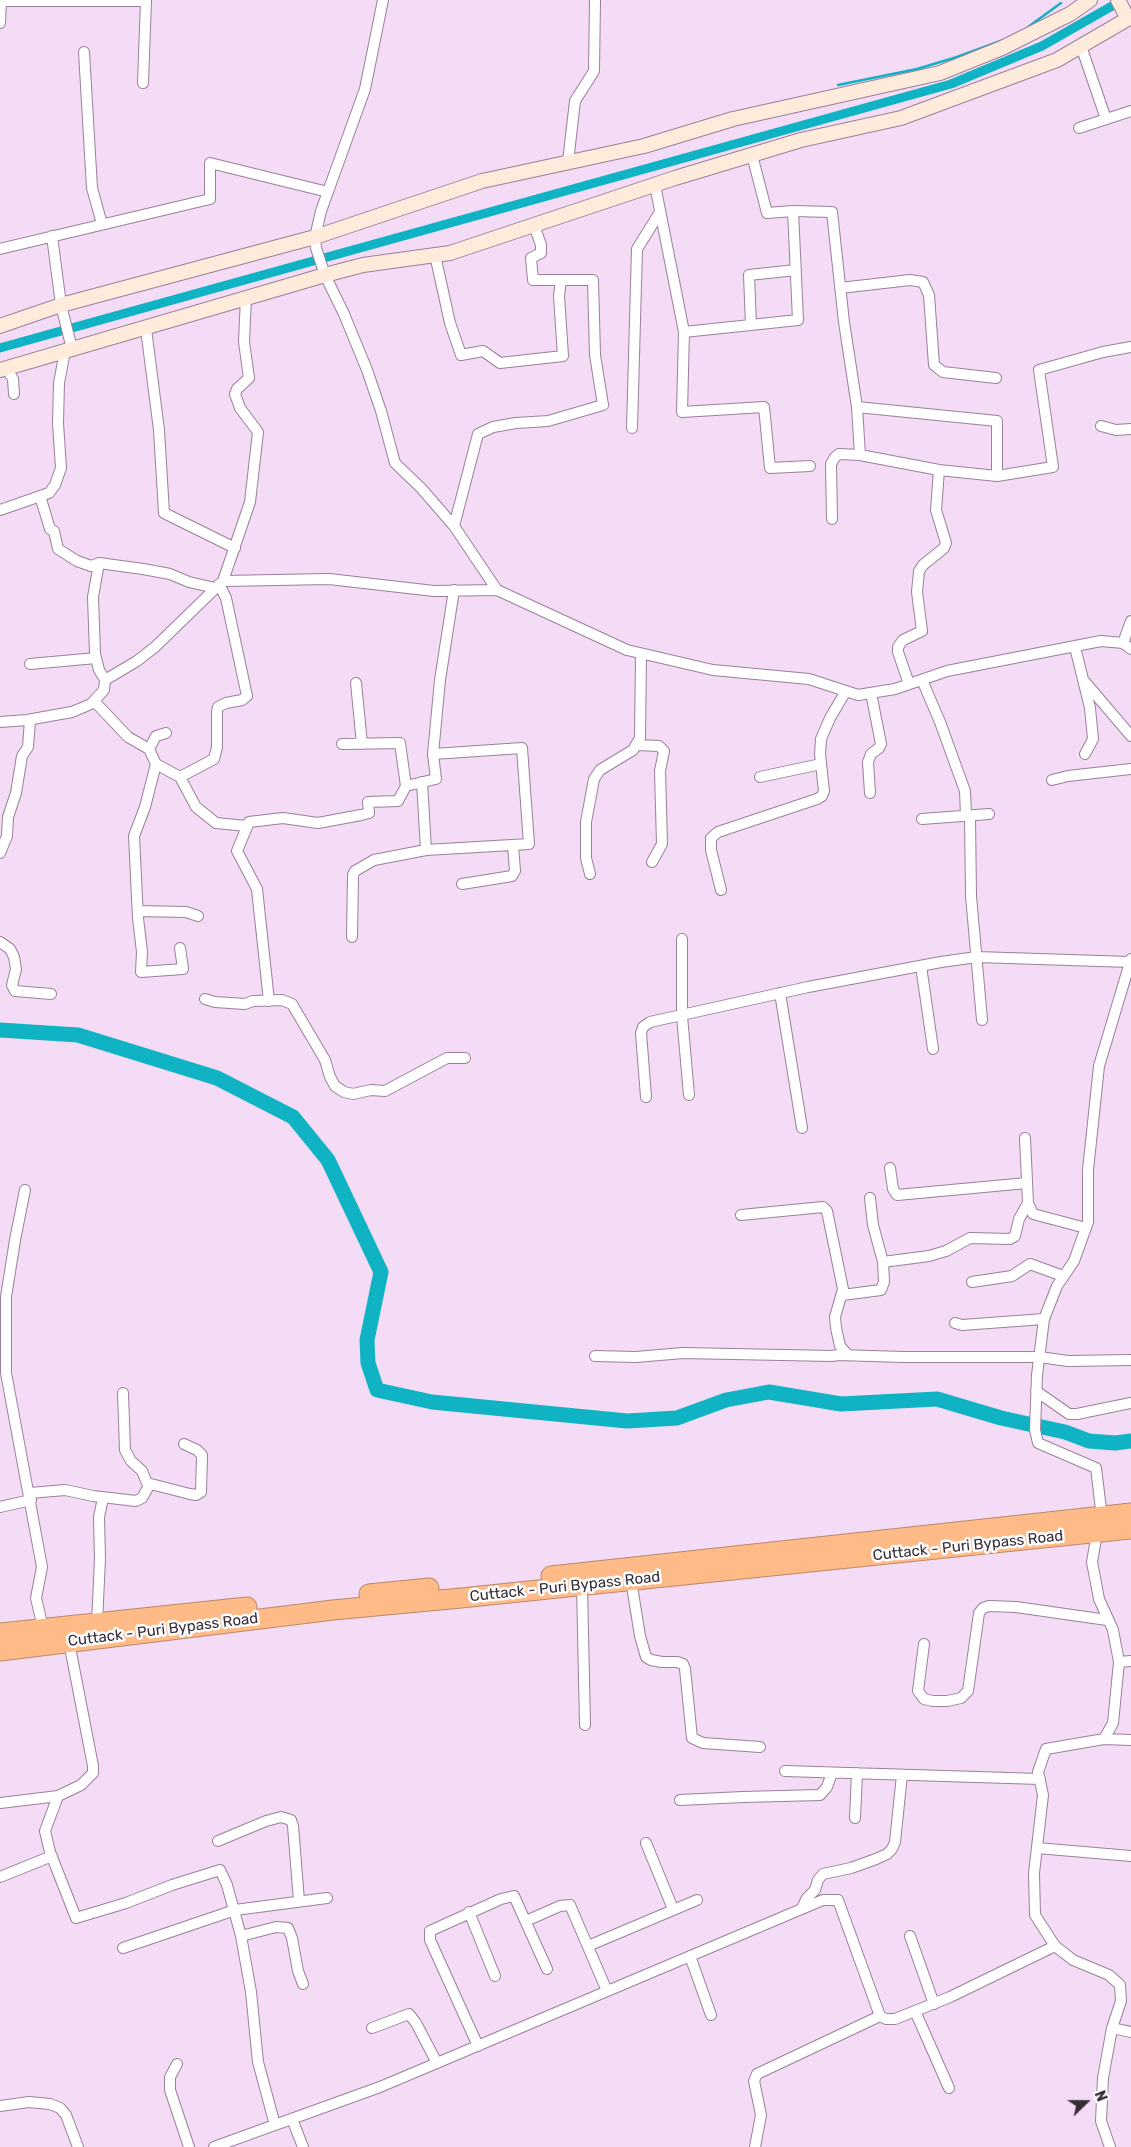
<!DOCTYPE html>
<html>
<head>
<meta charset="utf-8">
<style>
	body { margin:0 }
	#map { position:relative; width:1131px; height:2147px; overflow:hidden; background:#f5dcf6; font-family:Rubik,sans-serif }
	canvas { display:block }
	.north { position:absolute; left:1061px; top:2077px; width:50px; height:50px; -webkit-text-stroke:4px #fff; paint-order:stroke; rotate:68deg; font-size:14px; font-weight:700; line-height:20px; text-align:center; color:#362c36 }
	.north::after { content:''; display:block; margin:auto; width:18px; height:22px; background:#362c36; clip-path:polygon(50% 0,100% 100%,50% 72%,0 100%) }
</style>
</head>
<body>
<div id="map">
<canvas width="1131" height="2147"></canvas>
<div class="north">N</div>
</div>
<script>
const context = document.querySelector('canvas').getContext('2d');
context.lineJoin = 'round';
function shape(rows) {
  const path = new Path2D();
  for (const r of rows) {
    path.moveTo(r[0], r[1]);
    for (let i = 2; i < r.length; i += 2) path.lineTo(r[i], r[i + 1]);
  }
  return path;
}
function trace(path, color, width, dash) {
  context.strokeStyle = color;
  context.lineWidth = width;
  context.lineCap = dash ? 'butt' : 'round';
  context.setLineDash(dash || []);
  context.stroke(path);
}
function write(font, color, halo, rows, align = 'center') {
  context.font = font + ' Rubik,sans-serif';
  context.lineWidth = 5;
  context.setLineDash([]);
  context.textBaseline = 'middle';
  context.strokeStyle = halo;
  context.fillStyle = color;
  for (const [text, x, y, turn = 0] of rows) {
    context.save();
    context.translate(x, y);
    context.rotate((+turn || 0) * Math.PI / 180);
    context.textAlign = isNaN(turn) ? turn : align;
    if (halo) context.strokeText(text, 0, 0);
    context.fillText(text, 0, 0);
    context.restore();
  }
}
const stream = shape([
	[1028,27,1061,3],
	[838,85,917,69,957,57,1006,39]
]);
const canal = shape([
	[0,348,951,84,1042,46,1112,6]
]);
const river = shape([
	[0,1030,78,1035,217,1078,293,1117,328,1160,381,1272,367,1340,368,1363,377,1390,432,1402,627,1421,677,1418,726,1400,769,1392,841,1404,937,1399,1001,1418,1065,1432,1089,1441,1115,1443,1131,1441]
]);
const street = shape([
	[383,0,365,89,321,211,315,237,316,248,325,275,344,314,367,370,381,411,395,463,421,488,454,526,497,590],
	[0,1,146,1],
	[0,23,1,1],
	[1081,46,1106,119],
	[84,52,92,188,102,224],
	[143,83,146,0],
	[1079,128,1131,111],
	[568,162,575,101,594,71,595,0],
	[655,185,684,332,798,320,793,211,767,213,752,155],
	[793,211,832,212,844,322,857,407,997,421,997,476],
	[52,236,61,305,72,349],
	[0,249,210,199,210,163,328,192],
	[435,255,450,323,461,355,483,351,500,363,563,356,559,296,561,280],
	[840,288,910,280,923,282,929,295,934,365,943,372,996,378],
	[751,325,749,275,796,270],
	[146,329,159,430,164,513,235,548],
	[684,332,682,412,764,407,770,468,810,466],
	[6,368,13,379,14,394],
	[857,407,860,455,939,470,936,510,946,543,944,548,923,565,919,571,917,592,922,631,903,640,898,647,898,652,909,684],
	[1101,426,1116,430,1131,429],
	[632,428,637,249,660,212],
	[939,470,997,476,1053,467,1039,370,1103,352,1131,347],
	[40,496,50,529,54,531,58,549,77,561,91,566,99,563,143,569,170,574,189,582,215,588],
	[0,510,49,493,55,485,61,468,58,423,59,383,65,351],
	[832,519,831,464,835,457,839,454,860,455],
	[454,526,478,434,493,427,516,423,548,421,603,405,595,355,593,280,533,280,531,258,541,253,541,245,534,225],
	[99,563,93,597,95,654,99,670,105,680],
	[223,581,250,502,258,432,240,408,235,394,237,389,249,378,244,342,246,297],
	[1131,621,1123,643,1131,649],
	[1075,647,1090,708,1093,739,1085,754],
	[30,664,96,658],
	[922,680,940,722,965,791,966,816],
	[1085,682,1131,736],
	[356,683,362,744],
	[94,701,128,737,149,749,156,736,166,733],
	[0,722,27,720,72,712,91,704,104,690,105,680,137,661,155,647,223,581,329,579,434,591,497,590,627,650,713,670,809,679,858,695,895,689,947,671,1101,641,1123,643],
	[638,745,659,746,664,751,660,771,662,844,652,862],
	[149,749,156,764,145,807,134,836,138,918,142,952,141,972,183,969,180,948],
	[156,764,180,777,196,807,216,823,247,826],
	[180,777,214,759,217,747,217,711,218,707,226,703,242,700,247,696,226,598,219,584],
	[760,777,821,764],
	[1052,780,1068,776,1131,769],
	[422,782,426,850,529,844,522,748,433,754],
	[406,786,436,779,433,754,440,680,454,590],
	[870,793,868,762,871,754,879,748,881,744,871,693],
	[970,816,971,896,982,1020],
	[922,819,989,814],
	[0,853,7,836,8,817,16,793,22,756,28,747,30,720],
	[590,874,586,858,586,822,594,779,600,770,633,750,640,738,641,654],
	[462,884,512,876,515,871,513,845],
	[721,890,711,850,711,838,718,832,817,799,822,796,824,791,820,754,821,739,830,718,846,691],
	[138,911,186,912,198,916],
	[352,937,353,875,355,871,374,860,426,850],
	[682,939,682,1016,689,1095],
	[0,942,10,949,14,957,16,969,12,985,15,991,51,994],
	[921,966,933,1049],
	[780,993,802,1128],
	[205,999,215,1002,245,1004,253,1001,282,1000,292,1004,325,1060,330,1077,335,1086,344,1092,353,1094,371,1090,385,1091,447,1058,465,1058],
	[269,1001,257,889,237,851,249,822,283,818,318,823,361,815,369,813,368,802,398,801,406,786,400,743,342,744],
	[646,1097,641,1033,643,1027,650,1022,808,987,941,962,977,957,1130,962],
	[1025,1138,1028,1203,1033,1214,1086,1228],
	[890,1168,893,1189,897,1195,1027,1183],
	[25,1190,15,1240,6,1297,6,1373,42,1567,36,1598,43,1628],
	[870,1198,873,1225,883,1262,929,1256,946,1251,970,1238,1010,1239,1015,1236,1019,1219,1028,1203],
	[741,1215,823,1207,827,1211,843,1289,835,1317,836,1328,840,1346,848,1355],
	[972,1282,1012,1276,1030,1264,1063,1276],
	[842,1295,881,1290,884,1282,883,1262],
	[955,1323,962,1325,1044,1319],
	[595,1356,636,1357,683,1353,832,1356,838,1355,903,1357,1039,1357,1068,1361,1131,1360],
	[1036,1391,1069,1414,1077,1414,1131,1403],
	[123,1393,125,1450,131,1461,142,1471,147,1483,190,1494,196,1495,201,1492,202,1455,197,1450,184,1444],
	[30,1493,65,1490,93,1496,136,1501,142,1498,150,1484],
	[0,1507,31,1500],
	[631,1580,640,1636,646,1657,651,1660,662,1662,677,1662,683,1664,685,1669,692,1738,703,1743,760,1747],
	[582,1586,585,1725],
	[97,1623,100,1559,99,1517,103,1498],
	[924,1644,918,1691,924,1699,933,1701,947,1701,961,1698,968,1691,979,1613,983,1608,989,1606,1016,1607,1107,1620],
	[1119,1662,1131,1661],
	[1104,1739,1131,1740],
	[785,1771,1040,1779],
	[58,1796,45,1831,50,1852,76,1918,126,1903,172,1885,220,1870,227,1885,241,1936,251,1992,258,2062,275,2125],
	[680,1800,743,1797,820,1795,827,1787,832,1773],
	[0,1803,58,1796,81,1785,93,1773,93,1766,69,1642],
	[855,1818,857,1773],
	[218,1841,266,1821,281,1817,291,1820,293,1826,299,1901],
	[646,1843,673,1909],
	[1037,1848,1131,1856],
	[0,1877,52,1856],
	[802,1908,807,1898,815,1890,818,1880,823,1874,851,1868,876,1859,887,1854,892,1849,895,1842,902,1775],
	[469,1912,495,1976],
	[526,1921,560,1906,570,1905,607,1991],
	[241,1936,276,1927,288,1928,292,1938,298,1971,303,1984],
	[910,1936,934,2004],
	[588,1946,697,1900],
	[123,1948,235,1910,327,1898],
	[690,1956,711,2015],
	[915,2011,949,2088],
	[372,2028,409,2014,416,2023,437,2063],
	[1112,2028,1131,2032],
	[478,2046,430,1940,430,1931,501,1899,514,1896,547,1969],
	[177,2064,170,2077,170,2090,189,2147],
	[0,2106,29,2102,50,2104,60,2108,66,2115,78,2147],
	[292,2119,303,2147],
	[214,2147,380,2087,823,1900,838,1900,880,2016,886,2019,895,2019,950,1997,1055,1946],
	[755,2147,761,2115,754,2081,757,2074,880,2016],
	[1110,2147,1101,2121,1103,2078,1112,2028,1121,2001,1120,1985,1109,1975,1073,1960,1055,1946,1035,1915,1034,1873,1043,1795,1038,1772,1046,1749,1104,1739,1113,1723,1119,1662,1113,1630,1099,1599,1092,1562,1101,1509,1096,1468,1038,1443,1035,1430,1037,1375,1044,1319,1057,1286,1074,1261,1088,1222,1088,1170,1099,1066,1131,959]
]);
const secondary = shape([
	[1118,0,1128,19],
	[0,326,61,305,315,237,482,181,644,146,733,119,940,73,1002,48,1070,14,1090,0],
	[0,370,325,275,363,265,450,253,675,178,801,140,901,118,1057,60,1131,17]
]);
const highway = shape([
	[551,1576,1131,1513],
	[369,1594,429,1588],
	[0,1633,247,1607],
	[0,1651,333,1610,461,1598,1131,1529]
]);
const streetNames = [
	["Cuttack - Puri Bypass Road",968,1546,-6],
	["Cuttack - Puri Bypass Road",565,1587,-6],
	["Cuttack - Puri Bypass Road",163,1630,-7]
];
trace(stream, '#10b3c3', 2.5);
trace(canal, '#10b3c3', 9);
trace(river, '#10b3c3', 15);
trace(street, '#988199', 12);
trace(secondary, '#988199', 16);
trace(highway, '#b8896b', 21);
trace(street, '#fff', 10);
trace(secondary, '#ffebdb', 14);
trace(highway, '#febb87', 19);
write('15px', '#362c36', '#fff', streetNames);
</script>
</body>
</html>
